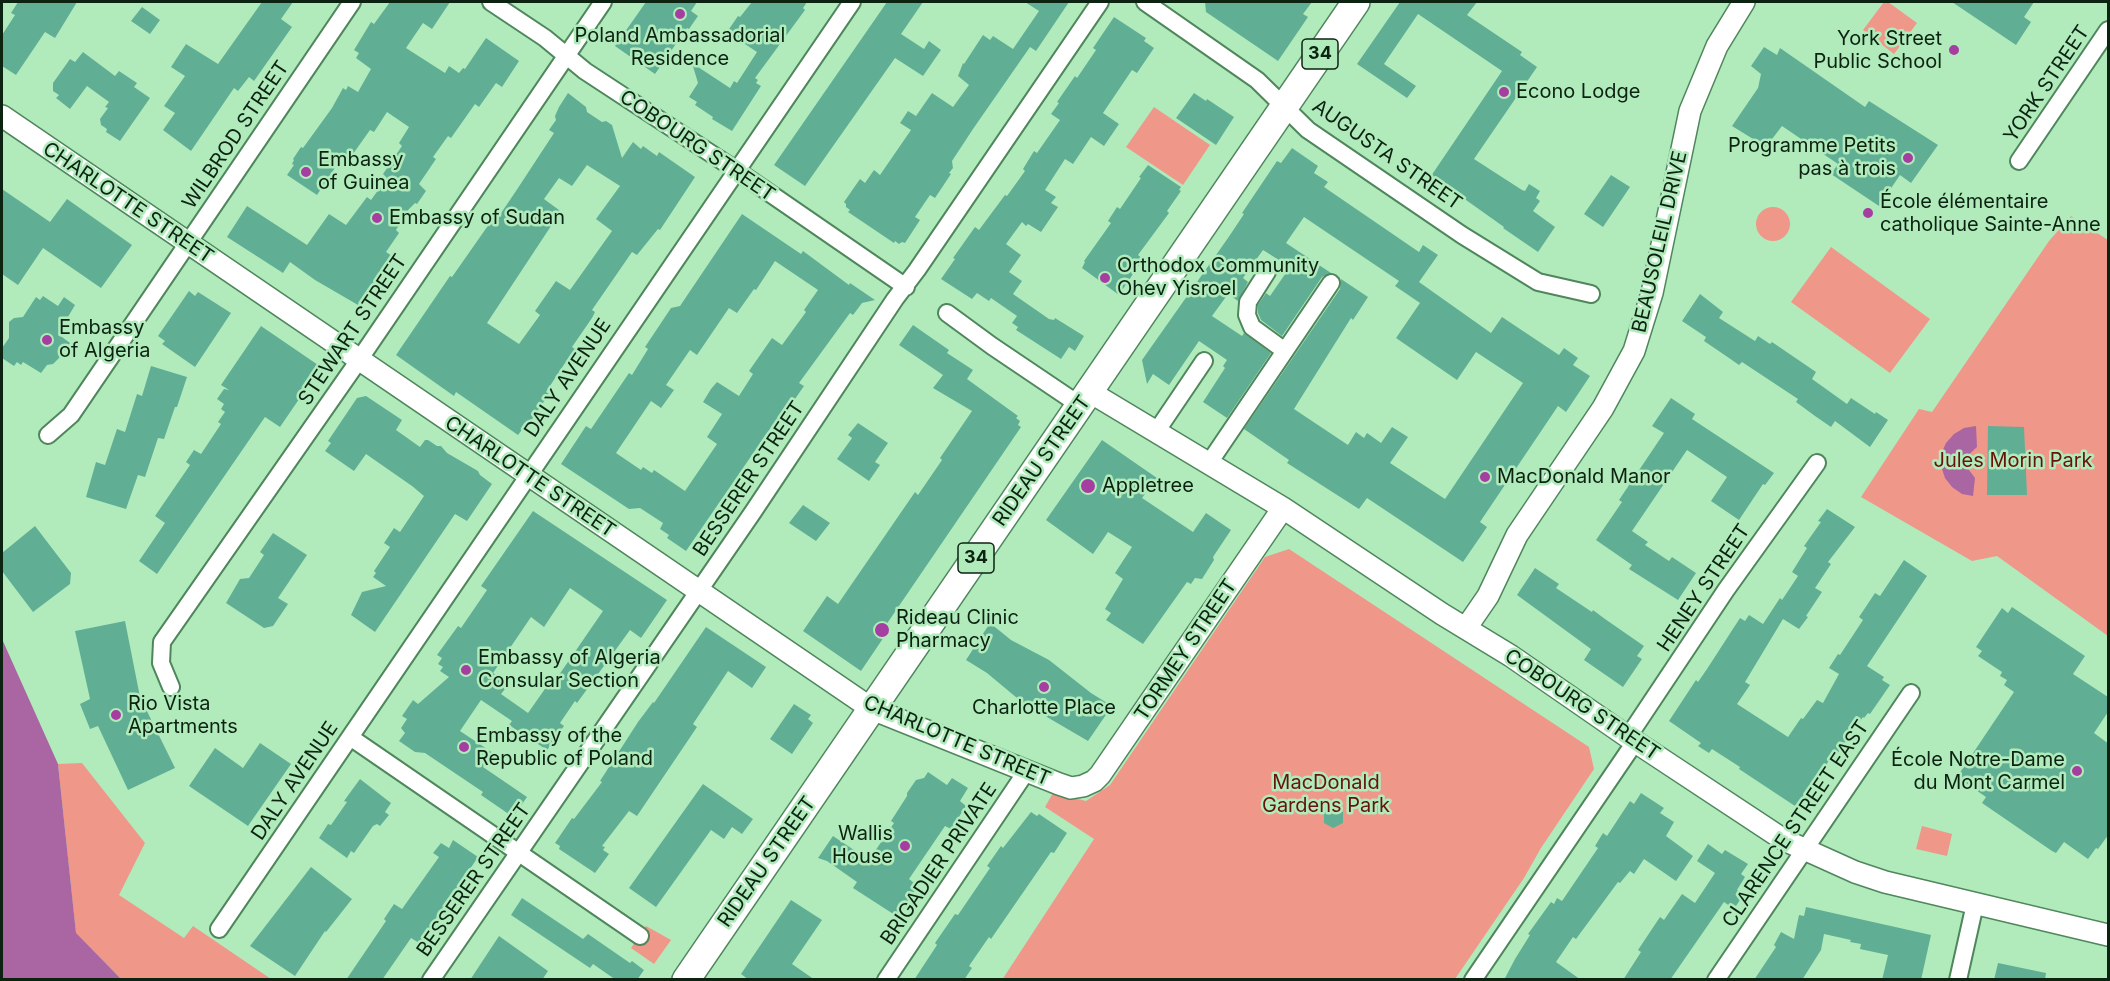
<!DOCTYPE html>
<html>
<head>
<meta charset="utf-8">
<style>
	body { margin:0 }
	#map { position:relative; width:2110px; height:981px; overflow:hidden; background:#b1ebbc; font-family:Inter,sans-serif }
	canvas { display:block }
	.frame { position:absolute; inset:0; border:3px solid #0c2312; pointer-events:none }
</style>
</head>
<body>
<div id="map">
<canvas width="2110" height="981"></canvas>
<div class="frame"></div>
</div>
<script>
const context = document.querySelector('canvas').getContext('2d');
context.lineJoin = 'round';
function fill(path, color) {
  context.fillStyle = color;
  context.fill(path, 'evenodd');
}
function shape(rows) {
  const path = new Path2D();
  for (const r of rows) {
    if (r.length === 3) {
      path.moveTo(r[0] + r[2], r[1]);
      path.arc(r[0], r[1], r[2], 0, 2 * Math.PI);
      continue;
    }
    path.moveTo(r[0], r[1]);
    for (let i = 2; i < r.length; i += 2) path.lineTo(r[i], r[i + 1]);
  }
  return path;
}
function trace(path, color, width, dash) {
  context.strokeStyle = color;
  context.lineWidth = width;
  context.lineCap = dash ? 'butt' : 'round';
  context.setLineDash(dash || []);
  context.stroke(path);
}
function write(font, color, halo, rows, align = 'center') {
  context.font = font + ' Inter,sans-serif';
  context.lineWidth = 5;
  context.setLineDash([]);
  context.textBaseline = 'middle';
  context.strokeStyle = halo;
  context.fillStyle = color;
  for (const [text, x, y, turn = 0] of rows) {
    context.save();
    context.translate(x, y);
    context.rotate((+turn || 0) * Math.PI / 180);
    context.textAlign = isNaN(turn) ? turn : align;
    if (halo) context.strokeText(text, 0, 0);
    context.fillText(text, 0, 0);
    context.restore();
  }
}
const green = shape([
	[1884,2,1888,2,1917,23,1894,54,1863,30],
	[1154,107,1210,145,1183,185,1126,147],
	[1773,224,17],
	[2071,216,2108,240,2108,636,1997,556,1972,561,1861,497,1919,409,1932,412,2049,241],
	[1831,247,1930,319,1890,373,1791,302],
	[1289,549,1589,747,1594,769,1541,848,1524,878,1455,979,1002,980,1094,839,1045,807,1053,793,1086,801,1110,785,1265,557],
	[82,763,145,843,119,895,184,938,193,926,271,979,121,979,76,934,58,764],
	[1922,826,1952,834,1947,856,1916,849],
	[646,926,671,940,654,964,631,948]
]);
const water = shape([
	[1976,426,1977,447,1966,457,1966,466,1975,478,1973,496,1962,494,1952,487,1945,478,1941,466,1941,454,1946,443,1954,434,1964,428],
	[2,639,58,764,76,933,121,979,2,979]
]);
const building = shape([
	[18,2,77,2,55,38,45,32,16,75,2,66,2,35,15,15,11,13],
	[262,2,293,2,281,19,292,27,254,81,249,77,238,91,234,88,191,151,163,130,175,113,164,106,185,76,171,67,186,44,218,64],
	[390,2,450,2,432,29,423,23,406,48,445,73,449,66,459,73,463,68,465,69,486,38,519,61,502,87,496,83,479,107,475,104,451,138,448,136,433,157,436,159,419,184,426,191,417,204,415,203,409,209,396,230,399,233,386,252,395,258,385,273,382,271,358,305,315,280,290,262,283,273,227,237,247,206,307,245,329,214,346,225,367,197,371,200,387,178,383,174,402,146,399,143,409,127,387,112,374,132,370,130,348,161,342,157,317,195,287,175,294,165,292,164,294,160,293,159,301,147,303,148,332,108,343,88,346,90,348,86,358,92,371,69,356,58,359,53,354,50,371,22,374,24],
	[646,2,697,2,691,11,698,16,689,29,687,28,655,74,615,46],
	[752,2,807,2,803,8,805,10,755,78,758,80,756,83,761,86,732,131,712,119,713,117,695,105,697,102,689,97,698,83,692,63,730,88,734,81,737,83,757,52,727,32,738,16,740,17],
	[887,2,923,2,901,34,924,49,929,41,941,50,923,76,895,58,805,186,774,165],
	[1025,2,1069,2,1036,51,1030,47,973,129,952,161,953,168,949,173,951,174,935,198,930,195,915,217,920,220,905,243,902,242,899,244,895,241,894,243,848,212,850,210,846,207,846,204,844,202,860,179,865,183,874,170,880,175,911,130,900,123,908,111,916,116,932,93,953,107,969,85,958,76,963,63,964,64,983,35,990,40,993,36,1013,49,1039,11],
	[1205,2,1312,2,1303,14,1308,17,1278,61,1206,12],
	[1400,2,1477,2,1467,15,1522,52,1520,55,1537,67,1474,159,1522,190,1525,191,1529,184,1540,191,1536,198,1540,201,1533,211,1555,227,1538,252,1503,228,1504,227,1466,200,1452,191,1450,194,1429,179,1502,71,1418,14,1384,64,1416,86,1407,98,1357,64],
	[1952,2,2034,2,2024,17,2031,22,2016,45],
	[142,7,160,20,150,34,131,21],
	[1114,17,1146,38,1144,41,1154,48,1137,73,1132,70,1103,113,1119,124,1104,146,1091,137,1073,164,1065,159,1045,190,1056,197,1051,203,1058,207,1041,232,1028,224,1026,226,1022,222,1006,244,1021,255,1009,272,1022,281,1013,294,1049,319,1054,320,1055,318,1084,336,1075,351,1069,347,1061,359,1016,330,1018,327,1012,323,1017,316,991,298,989,301,977,293,972,299,941,279,955,259,953,258,975,227,979,230,1005,195,1007,196,1025,171,1023,169,1034,151,1037,153,1060,120,1051,114,1059,103,1057,102,1075,76,1077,78,1096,50,1093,48],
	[1764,47,1777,55,1780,48,1865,107,1869,101,1938,145,1911,183,1900,175,1879,206,1831,174,1838,164,1782,126,1766,147,1732,126,1758,88,1761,74,1751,66],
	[83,52,115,76,119,71,137,83,134,87,150,98,120,141,106,132,107,129,101,125,100,119,108,108,105,107,109,102,87,86,70,109,56,98,59,95,53,91,53,83,70,59,75,62],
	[568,93,586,107,587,112,602,122,606,121,612,125,622,158,633,142,641,149,643,146,657,156,659,152,695,177,660,230,658,229,637,255,632,252,592,310,595,312,592,318,572,347,578,351,569,365,565,363,546,392,549,394,526,428,524,427,518,435,456,392,454,396,396,355,450,276,452,277,494,217,497,219,516,191,554,133,549,130,556,120,555,116,559,107],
	[587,165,620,186,596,219,612,231,570,290,556,281,535,311,540,315,519,344,487,323,553,223,555,224,563,213,544,199,559,178,572,186],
	[1194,93,1206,101,1207,99,1234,117,1216,145,1176,118],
	[1292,148,1318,166,1314,173,1328,182,1324,187,1419,252,1423,245,1438,255,1419,282,1491,333,1502,317,1559,355,1564,348,1578,358,1573,365,1590,376,1566,412,1558,406,1480,522,1487,527,1463,562,1367,498,1359,509,1287,463,1289,460,1244,429,1340,289,1341,279,1368,297,1353,320,1351,318,1294,409,1348,445,1356,432,1364,438,1367,433,1381,443,1392,427,1408,437,1390,463,1445,499,1523,383,1476,352,1457,380,1396,338,1420,303,1395,286,1399,281,1304,217,1286,243,1331,273,1322,277,1282,336,1261,320,1258,313,1258,305,1266,293,1270,296,1290,267,1263,250,1243,278,1248,282,1238,301,1228,294,1212,316,1242,336,1244,333,1271,353,1227,418,1203,402,1225,368,1223,366,1227,360,1199,341,1169,385,1153,374,1147,384,1142,360,1228,238,1244,214,1242,213,1277,161,1281,163],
	[1148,165,1181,187,1179,190,1181,191,1167,211,1169,213,1138,255,1143,259,1119,295,1082,268,1085,262,1084,261,1111,223,1108,221,1117,207,1120,209,1141,178,1139,177],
	[1611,175,1630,187,1603,227,1584,214],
	[2,189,50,222,67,199,132,245,101,288,43,248,18,285,2,274],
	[742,214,801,254,803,251,849,285,850,283,875,300,862,303,853,315,850,313,799,383,804,386,779,422,776,420,686,551,667,538,669,535,660,529,663,523,640,508,629,509,561,464,586,426,591,429,629,373,632,375,648,349,645,347,671,308,680,306],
	[775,261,818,290,804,310,806,312,782,345,772,338,749,371,753,374,739,396,717,382,711,389,703,402,722,414,707,437,717,444,685,491,654,470,652,473,643,467,641,470,616,453,651,401,661,408,674,390,666,385,690,350,697,355,729,308,737,313,754,289,756,290],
	[189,291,195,296,198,292,231,313,195,367,162,344,165,341,158,336],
	[1700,294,1723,312,1719,318,1755,341,1758,336,1770,344,1772,342,1816,372,1812,379,1847,404,1851,398,1875,414,1876,412,1888,420,1870,447,1835,421,1831,427,1815,416,1796,402,1798,399,1742,362,1739,365,1729,358,1704,341,1706,337,1682,321],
	[43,296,58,306,64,297,75,305,58,334,70,343,59,358,53,364,47,365,41,373,23,362,21,365,17,362,14,366,2,358,2,348,9,338,9,322,14,318,23,317,36,297,40,300],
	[913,325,949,350,947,353,973,370,967,379,1018,416,1016,418,1020,421,1018,425,1021,427,886,625,890,628,861,671,803,631,827,596,838,604,915,492,918,495,942,460,940,458,972,411,933,388,943,375,899,345],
	[261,326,321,367,280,427,265,417,157,574,139,561,165,523,155,516,190,465,186,462,194,450,201,454,221,424,218,422,225,412,221,409,224,404,217,399,224,389,229,390,221,385],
	[151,366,187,377,177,407,175,407,164,439,158,438,145,477,138,475,126,509,86,497,96,462,105,465,117,429,125,432,137,394,142,396],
	[366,396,402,420,396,430,420,447,425,440,428,440,437,446,441,446,447,453,478,471,480,475,492,484,467,521,455,514,375,632,351,615,362,592,386,586,373,577,376,573,374,571,390,547,384,543,394,528,400,532,424,496,412,486,366,454,354,471,325,451,331,443,328,441,357,398],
	[1671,398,1695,414,1692,419,1774,473,1765,485,1763,484,1739,520,1711,501,1727,477,1687,450,1632,531,1648,542,1645,545,1669,561,1672,557,1696,573,1678,600,1629,569,1632,565,1596,540,1622,502,1619,500,1664,433,1652,426],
	[858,423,888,443,875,462,880,465,869,481,837,459,852,438,848,435],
	[1988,426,2024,427,2027,495,1987,495],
	[1102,440,1157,478,1142,498,1193,532,1206,513,1231,530,1213,557,1214,560,1202,579,1195,578,1191,584,1187,582,1143,644,1106,620,1111,613,1105,609,1123,579,1115,573,1132,547,1108,532,1093,554,1046,520],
	[803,505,830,523,816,541,789,523],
	[1827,509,1855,527,1828,562,1831,564,1815,588,1822,592,1806,616,1808,617,1799,629,1783,619,1745,682,1750,685,1737,704,1788,737,1801,718,1803,719,1817,700,1823,703,1839,674,1829,668,1838,654,1840,655,1863,620,1859,617,1875,593,1880,596,1904,560,1927,576,1867,666,1884,677,1882,680,1890,685,1870,714,1868,713,1864,718,1863,717,1833,760,1830,759,1798,808,1739,769,1740,767,1712,749,1709,753,1698,746,1701,743,1669,721,1696,680,1698,682,1707,669,1740,618,1745,621,1749,615,1763,624,1780,598,1782,600,1798,576,1792,572,1807,548,1804,546,1821,522,1818,521],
	[533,511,667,600,641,638,630,630,577,703,575,701,560,723,564,726,547,750,509,725,512,721,481,700,460,731,493,753,483,767,527,797,513,817,481,795,483,792,425,753,415,752,399,741,405,733,401,728,407,719,402,716,413,700,418,704,449,677,440,671,443,667,438,664,442,658,437,655,458,626,461,628,487,590,481,586],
	[570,588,603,611,550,688,547,686,528,713,501,694,509,684,493,673,531,617,544,627],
	[35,526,71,573,70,584,33,612,2,571,2,553],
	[273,533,307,555,278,598,288,604,273,626,264,628,226,603,240,579,249,578,264,555,260,552],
	[1535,568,1559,584,1556,588,1592,612,1593,610,1605,619,1644,646,1637,656,1642,659,1623,687,1584,660,1591,649,1517,595],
	[2012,607,2085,656,2073,674,2108,697,2108,712,2094,733,2109,744,2109,834,2098,849,2096,848,2088,859,2064,842,2056,853,2052,851,1982,803,1986,797,1957,777,2014,692,2004,685,2007,680,2000,676,2002,672,1978,656,1982,651,1976,647,2002,608,2008,613],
	[125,621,140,697,175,768,128,790,98,726,90,729,80,704,90,699,75,631],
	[990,623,1011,640,1049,660,1091,693,1112,706,1088,741,1023,703,987,673,966,660],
	[706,627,766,667,752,688,728,671,693,724,697,727,637,816,629,811,602,846,605,847,603,850,609,854,595,873,559,849,560,846,555,843,572,818,574,819,602,782,600,781,638,722,653,702,654,703],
	[794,704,811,715,808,719,813,723,792,754,770,739],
	[260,743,291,764,248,826,189,786,215,748,243,768],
	[928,772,947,785,952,778,968,788,960,801,966,806,951,829,945,826,909,879,918,886,898,917,853,888,857,882,827,861,818,858,833,836,869,860,894,823,891,821,907,796,907,793,916,780,924,778],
	[360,779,391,803,385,812,389,815,380,826,377,824,373,826,354,853,351,851,347,858,319,838,328,824,331,825,347,802,344,801],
	[703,784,753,819,742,834,732,827,724,839,711,830,656,907,629,888],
	[1641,793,1664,808,1660,813,1674,822,1666,836,1693,856,1676,881,1644,859,1634,874,1630,871,1620,883,1618,882,1576,939,1573,937,1556,962,1581,980,1504,980,1515,959,1530,935,1528,934,1551,902,1554,904,1557,898,1562,901,1598,848,1595,846,1603,833,1607,836,1630,801,1634,804],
	[1334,806,1343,812,1343,823,1333,828,1324,823,1324,812],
	[1031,812,1037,816,1039,814,1067,833,1054,853,1051,852,991,939,989,937,969,966,972,968,964,980,914,980,937,945,935,943,955,914,958,915,990,868,987,866,1001,846,1003,848],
	[453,840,478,857,462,881,466,883,457,896,453,893,430,927,435,930,424,946,411,938,382,980,346,980,386,921,384,919,394,904,402,909,439,857,433,853,441,843,449,848],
	[1708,844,1722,854,1725,850,1748,864,1741,874,1745,877,1737,890,1744,894,1734,909,1724,902,1670,980,1623,980,1641,952,1638,950,1660,917,1664,920,1682,894,1695,903,1715,873,1697,861],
	[311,867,352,899,326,932,325,931,295,976,250,946],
	[522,898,583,939,588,934,630,963,632,961,644,970,637,980,616,980,593,964,590,968,511,915],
	[791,900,822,920,792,964,815,980,749,980,741,974],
	[1806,907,1931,935,1921,980,1882,980,1888,955,1860,949,1861,944,1850,942,1851,940,1824,934,1821,950,1802,980,1754,980,1776,947,1774,945,1781,932,1794,939,1799,915,1804,916],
	[499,936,548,971,542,980,470,980],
	[1998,963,2046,973,2045,980,1994,980]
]);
const minor = shape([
	[491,2,545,38,585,71,736,170,906,287],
	[1145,2,1257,80,1308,130,1462,235,1538,282,1591,294],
	[2019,161,2108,30],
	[1267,272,1248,302,1247,315,1252,327,1285,351],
	[947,313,992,346,1081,406],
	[1156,432,1204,361],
	[48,435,71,415,352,2],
	[1209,463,1331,283],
	[171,687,161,663,162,642,359,360,603,2],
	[350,737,640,936],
	[1628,737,1726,590,1817,463],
	[219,929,852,2],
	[431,980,753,512,895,299,917,270,1100,2],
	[886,980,1026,772],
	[1473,980,1635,742],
	[1716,980,1911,693],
	[1958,980,1975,904]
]);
const tertiary = shape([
	[2,116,872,709,1059,784,1071,788,1083,786,1094,781,1100,775,1283,508],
	[1090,392,1283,508,1442,614,1511,656,1628,737,1784,840,1855,872,1885,882,2108,935],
	[1466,628,1488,596,1517,535,1603,408,1634,351,1652,293,1690,111,1717,46,1744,2]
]);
const primary = shape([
	[686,980,1356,2]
]);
const markers = [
	[680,14,6,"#a63da0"],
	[1954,50,6,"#a63da0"],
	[1504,92,6,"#a63da0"],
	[1908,158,6,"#a63da0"],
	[306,172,6,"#a63da0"],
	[1868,213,6,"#a63da0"],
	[377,218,6,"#a63da0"],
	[1105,278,6,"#a63da0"],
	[47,340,6,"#a63da0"],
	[1485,477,6,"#a63da0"],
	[1088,486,8,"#a63da0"],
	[882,630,8,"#a63da0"],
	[466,670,6,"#a63da0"],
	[1044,687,6,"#a63da0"],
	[116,715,6,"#a63da0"],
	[464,747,6,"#a63da0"],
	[2077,771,6,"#a63da0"],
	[905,846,6,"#a63da0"]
];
const shields = [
	[1320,54,36],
	[976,558,36]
];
const shieldNames = [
	["34",1320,54],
	["34",976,558]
];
const poiNames = [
	["Poland Ambassadorial",680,36,"center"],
	["Residence",680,59,"center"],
	["York Street",1942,39,"right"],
	["Public School",1942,62,"right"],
	["Econo Lodge",1516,92],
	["Programme Petits",1896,146,"right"],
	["pas à trois",1896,169,"right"],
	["Embassy",318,160],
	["of Guinea",318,183],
	["École élémentaire",1880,202],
	["catholique Sainte-Anne",1880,225],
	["Embassy of Sudan",389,218],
	["Orthodox Community",1117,266],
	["Ohev Yisroel",1117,289],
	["Embassy",59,328],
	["of Algeria",59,351],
	["MacDonald Manor",1497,477],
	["Appletree",1102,486],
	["Rideau Clinic",896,618],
	["Pharmacy",896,641],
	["Embassy of Algeria",478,658],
	["Consular Section",478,681],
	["Rio Vista",128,704],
	["Apartments",128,727],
	["Charlotte Place",1044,708,"center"],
	["Embassy of the",476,736],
	["Republic of Poland",476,759],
	["École Notre-Dame",2065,760,"right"],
	["du Mont Carmel",2065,783,"right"],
	["Wallis",893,834,"right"],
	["House",893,857,"right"]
];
const streetNames = [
	["YORK STREET",2047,84,-56],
	["WILBROD STREET",236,135,-56],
	["COBOURG STREET",697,146,34],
	["AUGUSTA STREET",1387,155,35],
	["CHARLOTTE STREET",128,203,34],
	["BEAUSOLEIL DRIVE",1660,242,-77],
	["STEWART STREET",353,330,-56],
	["DALY AVENUE",568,378,-56],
	["RIDEAU STREET",1042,461,-55],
	["CHARLOTTE STREET",530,477,34],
	["BESSERER STREET",749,479,-56],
	["HENEY STREET",1704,588,-56],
	["TORMEY STREET",1186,650,-56],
	["COBOURG STREET",1582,705,34],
	["CHARLOTTE STREET",957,741,23],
	["DALY AVENUE",295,781,-56],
	["CLARENCE STREET EAST",1796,824,-56],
	["RIDEAU STREET",767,862,-55],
	["BRIGADIER PRIVATE",939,864,-56],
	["BESSERER STREET",474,880,-55]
];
const parkNames = [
	["Jules Morin Park",2013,461],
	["MacDonald",1326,783],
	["Gardens Park",1326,806]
];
fill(green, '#ef9788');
fill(water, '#a966a2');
fill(building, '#60af95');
trace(minor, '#4f865c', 20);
trace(tertiary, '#4f865c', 24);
trace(primary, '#4f865c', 30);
trace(minor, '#fff', 16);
trace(tertiary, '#fff', 21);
trace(primary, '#fff', 27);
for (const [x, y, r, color] of markers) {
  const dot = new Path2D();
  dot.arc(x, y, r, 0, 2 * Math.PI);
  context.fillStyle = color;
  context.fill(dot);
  trace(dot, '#b1ebbc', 2);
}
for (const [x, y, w] of shields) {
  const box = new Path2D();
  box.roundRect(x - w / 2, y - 15, w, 30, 4.5);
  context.fillStyle = '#b1ebbc';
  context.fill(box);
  trace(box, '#0c2312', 1.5);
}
write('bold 18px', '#0c2312', null, shieldNames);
write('20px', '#0c2312', '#b1ebbc', poiNames, 'left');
write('20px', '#0c2312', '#b1ebbc', streetNames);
write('20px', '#66140a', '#b1ebbc', parkNames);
</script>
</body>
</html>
